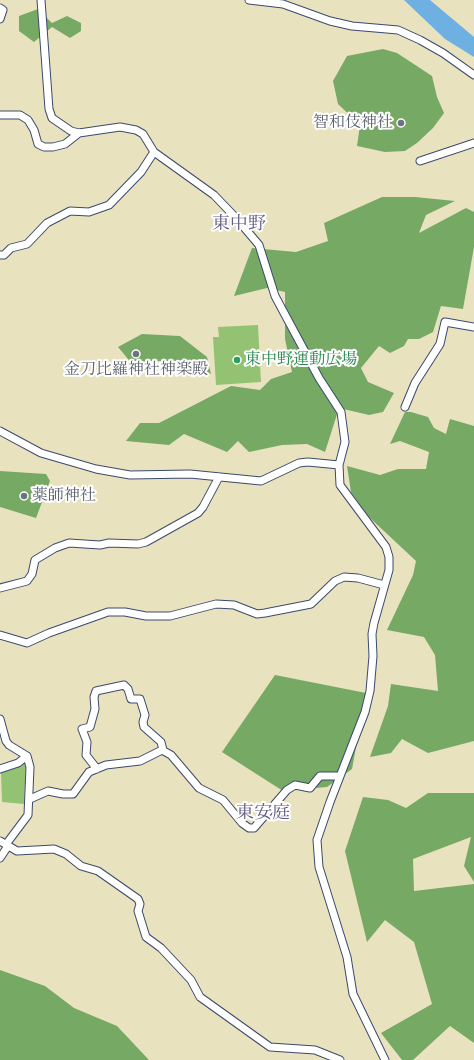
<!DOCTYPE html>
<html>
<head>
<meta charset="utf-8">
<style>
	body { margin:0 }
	canvas { display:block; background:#e9e2bf }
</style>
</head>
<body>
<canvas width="474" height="1060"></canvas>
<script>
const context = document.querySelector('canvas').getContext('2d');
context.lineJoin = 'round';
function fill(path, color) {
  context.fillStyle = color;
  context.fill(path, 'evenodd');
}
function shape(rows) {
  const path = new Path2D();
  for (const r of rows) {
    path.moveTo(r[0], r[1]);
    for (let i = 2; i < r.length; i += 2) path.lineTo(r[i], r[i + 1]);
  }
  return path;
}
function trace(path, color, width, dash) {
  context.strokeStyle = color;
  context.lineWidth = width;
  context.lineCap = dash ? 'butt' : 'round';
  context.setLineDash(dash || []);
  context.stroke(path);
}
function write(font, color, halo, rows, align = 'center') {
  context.font = font + ' Alegreya,"Noto Serif JP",serif';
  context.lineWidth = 4;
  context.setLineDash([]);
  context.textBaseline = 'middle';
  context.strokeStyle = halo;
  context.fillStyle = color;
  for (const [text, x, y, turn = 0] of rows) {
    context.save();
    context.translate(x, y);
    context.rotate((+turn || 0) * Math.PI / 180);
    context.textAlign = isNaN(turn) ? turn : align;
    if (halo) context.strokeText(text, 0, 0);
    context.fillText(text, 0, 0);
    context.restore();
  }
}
const green = shape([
	[258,325,261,382,216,385,213,337,219,337,218,327],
	[26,762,24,804,2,802,1,773]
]);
const forest = shape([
	[38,9,52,23,67,16,81,23,81,31,70,38,52,27,34,42,19,31,19,16],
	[383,49,397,53,432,76,437,97,444,113,433,128,417,143,405,151,385,152,357,146,360,125,338,104,333,81,347,56],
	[382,197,415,197,455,201,426,215,419,233,466,208,474,212,474,247,463,309,441,306,433,332,419,339,408,339,404,346,390,353,379,346,361,368,368,382,394,393,383,412,369,415,339,408,325,452,307,444,282,445,249,452,238,441,227,452,184,434,169,445,126,441,140,423,159,423,231,386,260,390,271,379,292,372,285,339,285,292,267,288,234,296,252,248,296,252,328,241,324,223],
	[142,334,180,336,207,357,211,374,176,361,152,361,133,365,118,347],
	[405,412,411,412,428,417,434,428,446,434,450,419,474,426,474,741,428,753,402,739,391,753,370,757,388,706,391,684,438,691,435,655,424,637,387,630,413,575,416,561,369,517,351,492,347,466,380,475,398,469,426,469,429,452,400,441,390,444],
	[0,471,46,474,50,481,36,518,0,507],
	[275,675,366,693,352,769,327,787,283,791,222,752],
	[428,793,474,793,474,882,464,866,471,837,413,859,414,891,474,884,474,1043,450,1026,413,1060,402,1060,381,1033,432,1004,414,942,385,920,367,942,345,851,363,797,388,800,406,808],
	[0,970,45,986,74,1008,117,1026,149,1060,0,1060]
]);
const water = shape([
	[404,0,430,0,474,37,474,57,445,39]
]);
const minor = shape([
	[41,0,49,109,52,118,71,131,79,133,120,127,136,130,143,134,154,152,214,195,237,219,259,245,275,296,319,378,341,412,345,442,339,465,340,485,386,547,389,557,389,570,374,623,372,634,373,656,370,691,365,712,330,802,317,840,319,867,347,957,353,994,385,1060],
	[249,0,283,4,330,21,352,26,398,30,420,40,443,53,474,75],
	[0,8,3,10,0,19],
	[0,115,20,115,28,120,34,130,38,144,44,147,53,147,65,144,79,133],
	[420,161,474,143],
	[0,255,4,255,11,248,27,244,47,223,70,211,89,212,109,205,141,172,154,152],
	[405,407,415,383,440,344,445,322,474,327],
	[0,431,41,453,96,469,130,475,190,474,261,481,299,463,308,462,339,465],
	[0,588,27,581,32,574,35,560,55,548,69,543,100,545,109,543,138,544,146,542,198,513,203,507,219,477],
	[0,635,27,643,49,633,108,612,125,612,146,616,170,616,216,604,234,605,257,614,265,613,311,604,335,581,344,577,358,578,384,585],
	[0,719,6,741,9,745,27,756,30,767,28,815,7,843],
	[0,769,18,763,27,756],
	[97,769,86,755,87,742,82,729,90,727,95,709,94,697,96,691,124,685,128,689,131,699,140,699,145,715,143,722,144,727,161,742,163,750],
	[30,799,48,791,63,794,73,794,89,772,106,765,140,761,162,750,171,755,199,788,223,800,242,823,249,828,254,828,287,790,295,785,310,788,320,776,340,776],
	[0,841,17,851,54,849,66,854,81,866,98,871,138,899,140,904,138,911,146,937,161,948,191,980,200,997,270,1047,315,1050,340,1060],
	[0,858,8,846]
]);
const markers = [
	[401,123,4,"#6b7280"],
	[136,354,4,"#6b7280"],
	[237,360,4,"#2e9e5b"],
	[24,496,4,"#6b7280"]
];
const worshipNames = [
	["智和伎神社",393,123],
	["金刀比羅神社神楽殿",136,370,"center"],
	["薬師神社",32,496,"left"]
];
const leisureNames = [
	["東中野運動広場",245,360]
];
const quarterNames = [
	["東中野",239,225],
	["東安庭",263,814]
];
fill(green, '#93c372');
fill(forest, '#76a964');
fill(water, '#6fb0e3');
trace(minor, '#3a4a6d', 9);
trace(minor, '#fff', 7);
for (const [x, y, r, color] of markers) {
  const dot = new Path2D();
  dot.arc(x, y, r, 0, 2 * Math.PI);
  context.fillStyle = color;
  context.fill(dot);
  trace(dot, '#fff', 1.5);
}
write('16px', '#5b616d', '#fff', worshipNames, 'right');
write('16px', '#27864d', '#fff', leisureNames, 'left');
write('18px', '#615c81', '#fff', quarterNames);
</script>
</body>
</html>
